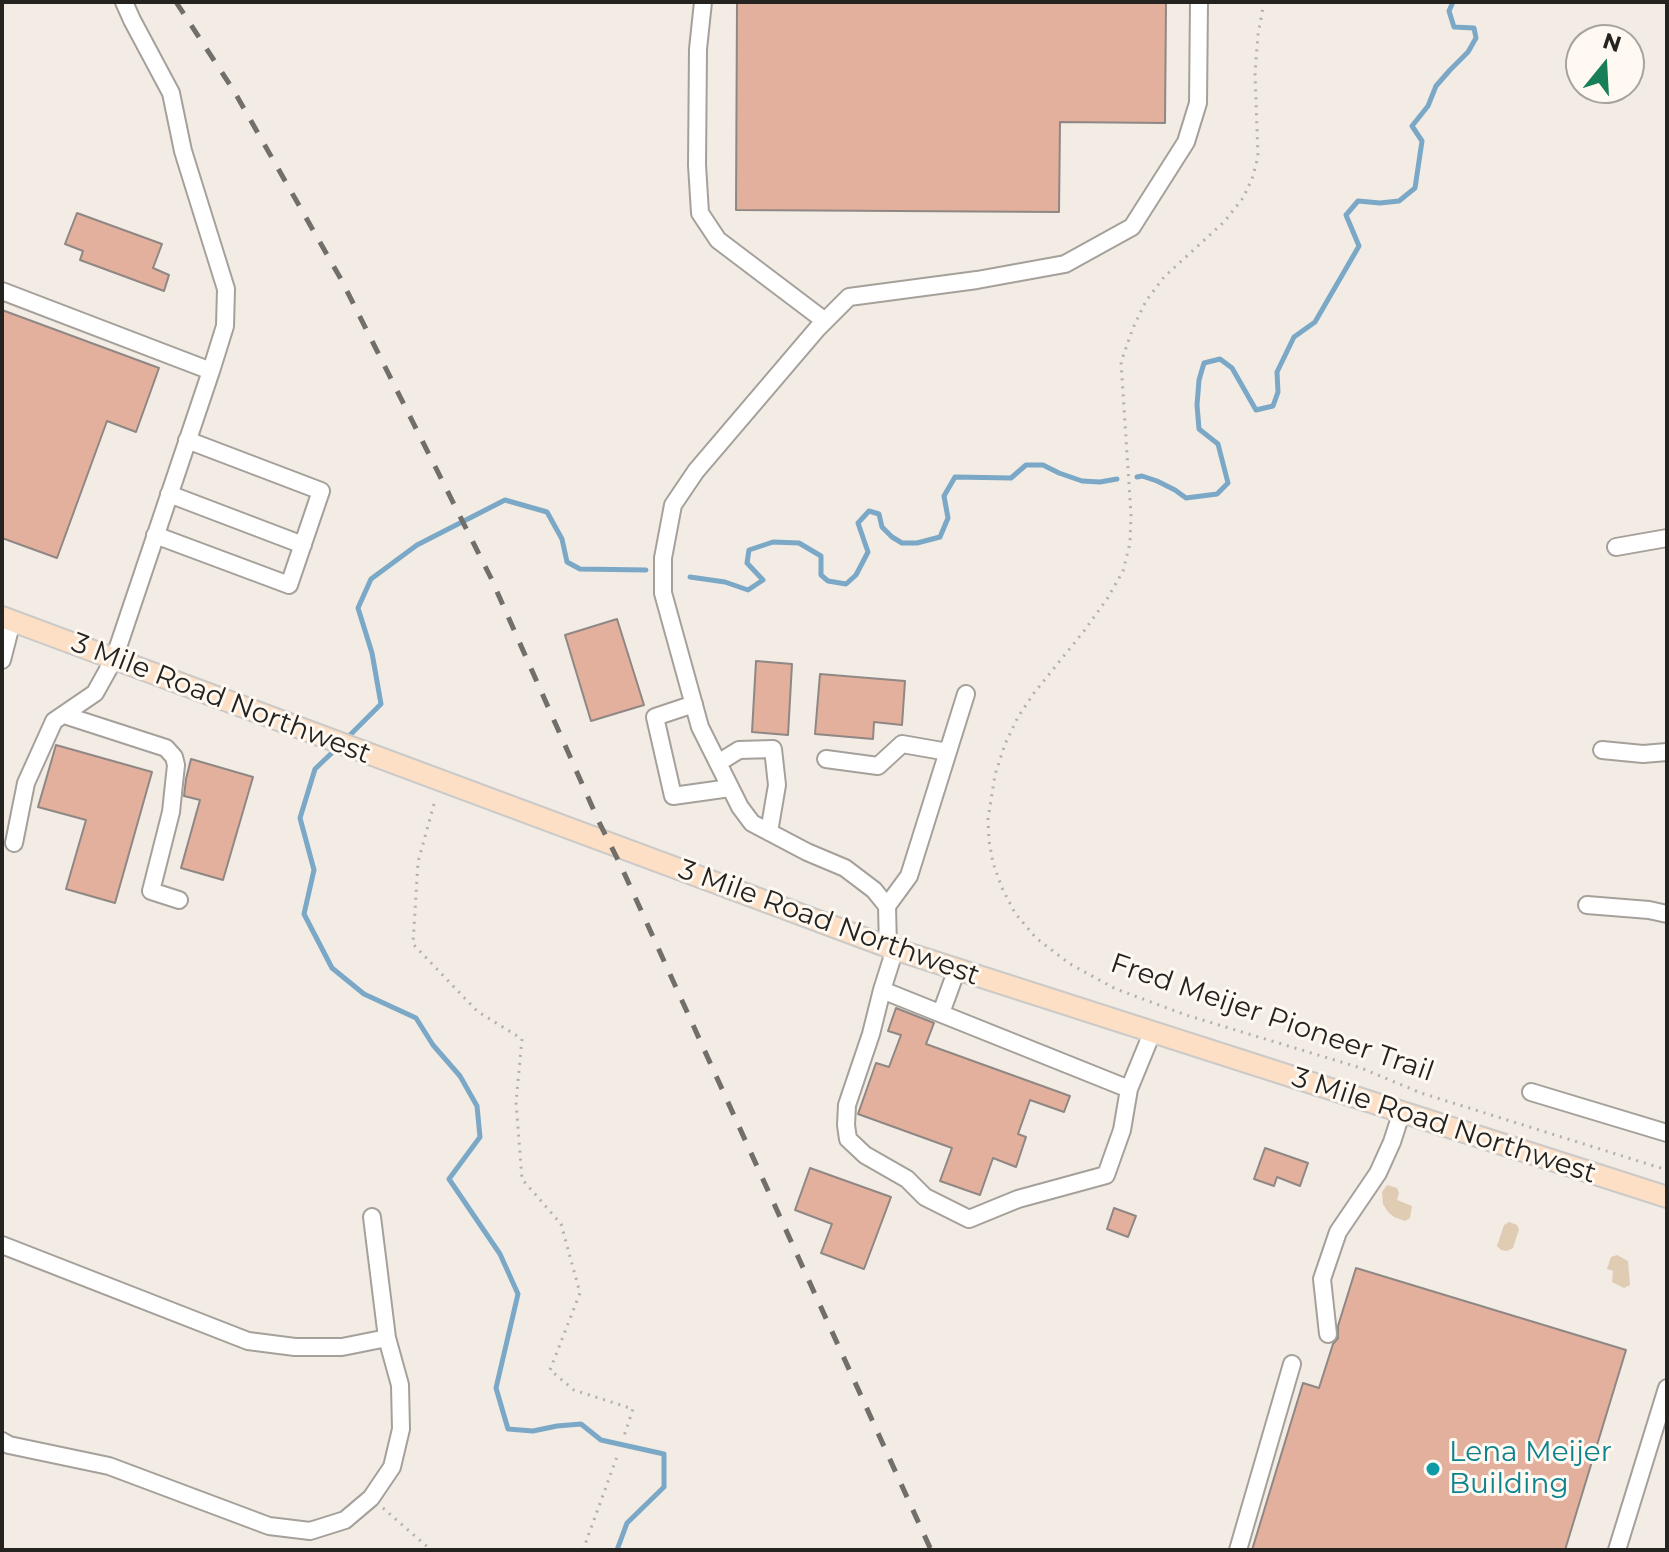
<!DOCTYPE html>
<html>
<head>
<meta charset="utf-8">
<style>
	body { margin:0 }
	#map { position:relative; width:1669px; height:1552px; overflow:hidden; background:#f2ece5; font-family:Montserrat,sans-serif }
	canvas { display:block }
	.frame { position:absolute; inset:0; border:4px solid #252320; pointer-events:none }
	.north { position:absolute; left:1565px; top:24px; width:80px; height:80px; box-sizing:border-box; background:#fff9f2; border:2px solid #a8a39e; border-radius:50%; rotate:18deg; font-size:22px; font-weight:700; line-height:32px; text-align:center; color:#252320 }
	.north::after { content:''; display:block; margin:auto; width:28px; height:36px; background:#167e58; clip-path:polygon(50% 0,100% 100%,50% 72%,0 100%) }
</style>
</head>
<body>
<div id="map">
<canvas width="1669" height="1552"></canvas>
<div class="frame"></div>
<div class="north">N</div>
</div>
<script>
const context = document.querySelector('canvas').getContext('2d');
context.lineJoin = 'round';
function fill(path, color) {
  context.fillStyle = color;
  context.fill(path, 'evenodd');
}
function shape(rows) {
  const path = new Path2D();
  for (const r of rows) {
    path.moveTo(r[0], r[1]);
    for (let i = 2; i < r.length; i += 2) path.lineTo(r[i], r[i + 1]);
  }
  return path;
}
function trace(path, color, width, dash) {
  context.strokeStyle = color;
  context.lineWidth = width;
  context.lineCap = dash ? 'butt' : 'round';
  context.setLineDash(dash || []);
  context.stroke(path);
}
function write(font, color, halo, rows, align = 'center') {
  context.font = font + ' Montserrat,sans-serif';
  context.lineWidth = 6;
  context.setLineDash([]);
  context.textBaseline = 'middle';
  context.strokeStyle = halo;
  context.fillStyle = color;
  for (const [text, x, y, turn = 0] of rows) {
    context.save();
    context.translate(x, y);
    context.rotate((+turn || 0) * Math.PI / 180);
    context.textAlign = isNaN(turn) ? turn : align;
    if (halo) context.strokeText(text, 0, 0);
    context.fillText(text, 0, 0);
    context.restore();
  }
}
const green = shape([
	[1387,1185,1397,1188,1399,1193,1397,1200,1412,1206,1410,1218,1405,1221,1394,1217,1388,1212,1383,1204,1382,1192],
	[1509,1222,1517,1225,1519,1229,1513,1248,1507,1251,1501,1250,1497,1246,1504,1225],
	[1617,1255,1628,1261,1630,1285,1624,1288,1612,1282,1613,1271,1607,1269,1611,1257]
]);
const stream = shape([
	[1137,477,1142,476,1157,481,1175,490,1186,498,1217,494,1228,483,1218,444,1199,429,1197,405,1199,380,1204,363,1220,359,1232,368,1256,410,1273,406,1278,392,1277,372,1294,337,1315,322,1359,246,1346,215,1358,201,1380,203,1399,201,1415,188,1422,141,1412,126,1428,106,1436,86,1450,70,1468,52,1476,38,1474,28,1454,27,1449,11,1453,2],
	[690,577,725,582,748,590,763,580,747,563,749,550,773,542,799,543,821,556,821,575,828,581,846,584,856,575,868,552,858,523,869,511,879,514,882,527,892,537,902,543,917,543,940,537,948,518,944,496,955,477,1011,478,1026,465,1043,465,1059,473,1082,481,1100,482,1117,479],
	[347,738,381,704,372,653,358,608,371,579,417,545,505,500,547,512,562,539,567,562,580,569,646,570],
	[337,748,315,769,300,818,314,870,304,914,332,968,364,994,416,1018,433,1045,460,1076,477,1106,480,1137,449,1179,500,1254,518,1294,496,1388,508,1429,533,1431,557,1426,581,1424,601,1440,664,1454,664,1487,627,1523,617,1550]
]);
const building = shape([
	[737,2,1166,2,1165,123,1060,122,1059,212,736,210,737,2],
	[77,213,162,244,153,268,169,275,164,291,80,260,83,251,65,244,77,213],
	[2,310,159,368,136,432,107,421,57,558,2,538,2,310],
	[617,619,644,705,591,721,565,635,617,619],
	[756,661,792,664,788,735,752,732,756,661],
	[820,674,905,681,902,725,874,722,873,739,815,734,820,674],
	[56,745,152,772,115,903,66,889,86,820,38,807,56,745],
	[191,759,253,777,223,880,181,868,200,800,184,796,186,779,191,759],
	[896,1008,934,1023,926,1044,1070,1096,1064,1112,1030,1100,1018,1134,1026,1137,1016,1167,993,1158,980,1195,940,1181,952,1148,858,1114,876,1063,889,1067,901,1035,888,1031,896,1008],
	[1265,1148,1308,1163,1300,1186,1277,1177,1274,1186,1254,1179,1265,1148],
	[810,1168,891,1197,864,1269,821,1253,832,1224,795,1210,810,1168],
	[1114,1208,1136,1216,1128,1237,1107,1229,1114,1208],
	[1356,1268,1626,1350,1565,1550,1252,1550,1303,1383,1319,1388,1333,1344,1338,1338,1338,1326,1356,1268]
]);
const path = shape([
	[1264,2,1258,35,1255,73,1258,157,1252,179,1243,198,1224,222,1164,277,1146,301,1133,328,1121,362,1131,515,1130,543,1123,571,1107,599,1084,631,1034,693,1018,717,1005,744,995,775,988,819,989,841,993,863,1002,888,1015,913,1036,938,1070,964,1116,989,1186,1015,1361,1068,1421,1093,1667,1170],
	[434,804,418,862,413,944,477,1011,522,1039,516,1102,522,1179,561,1224,580,1293,550,1370,574,1390,633,1409,623,1439],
	[383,1508,431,1550],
	[583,1550,618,1454],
	[1635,1550,1636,1549]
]);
const minor = shape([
	[124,2,132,20,171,93,183,151,226,289,225,326,211,371],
	[703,2,698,49,697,165,700,213,718,240,825,321],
	[2,291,211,371,114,659,95,693,54,721,26,783,14,843],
	[169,494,303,545],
	[155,535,289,585,321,491,187,440],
	[1616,547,1667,538],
	[2,660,12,621],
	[694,704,655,717,673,796,730,788],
	[64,715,166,748,174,757,176,765,171,812,151,891,179,900],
	[1602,750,1643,754,1667,752],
	[826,759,878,766,902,744,948,752],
	[718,763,739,750,773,749,777,785,769,832],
	[1587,905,1649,910,1667,914],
	[887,906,909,876,966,694],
	[888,947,887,906,874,890,845,868,807,852,752,823,740,807,700,727,663,593,663,558,673,505,696,471,817,329,849,297,977,280,1065,264,1132,227,1186,142,1198,103,1199,2],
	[895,949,882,990,1129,1089,1152,1033],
	[882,990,871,1034,847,1105,846,1125,848,1139,865,1155,907,1179,925,1197,969,1219,1018,1199,1106,1175,1122,1130,1129,1089],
	[941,1013,957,969],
	[1531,1092,1667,1133],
	[2,1245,248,1341,295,1347,342,1347,387,1338],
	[1328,1334,1322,1279,1338,1232,1378,1173,1392,1142,1402,1111],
	[2,1441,9,1445,109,1466,269,1526,310,1531,345,1520,371,1498,392,1467,401,1429,400,1385,387,1338,372,1217],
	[1238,1550,1292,1364],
	[1617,1550,1667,1388]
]);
const major = shape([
	[2,617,888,947,1667,1197]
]);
const rail = shape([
	[176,2,234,91,342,281,491,578,599,822,620,864,931,1550]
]);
const markers = [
	[1433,1469,8,"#0f9aa8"]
];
const streetNames = [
	["3 Mile Road Northwest",221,699,21],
	["3 Mile Road Northwest",829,923,20],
	["Fred Meijer Pioneer Trail",1272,1018,19],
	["3 Mile Road Northwest",1444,1126,18]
];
const cultureNames = [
	["Lena Meijer",1449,1453],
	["Building",1449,1485]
];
fill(green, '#e0cbb3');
trace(stream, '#7ba8c6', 5);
fill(building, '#e3b09d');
trace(building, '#8f8784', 2);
trace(minor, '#a6a09a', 20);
trace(major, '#cbcac9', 24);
trace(path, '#b4afa9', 3, [2, 6]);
trace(minor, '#fff', 16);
trace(major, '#fcdfc5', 20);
trace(rail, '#726e6a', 5, [14, 14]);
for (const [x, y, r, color] of markers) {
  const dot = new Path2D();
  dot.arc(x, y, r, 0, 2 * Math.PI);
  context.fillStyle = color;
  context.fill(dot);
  trace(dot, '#fff9f2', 3);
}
write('28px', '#252320', '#fff9f2', streetNames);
write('28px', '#0d838f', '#fff9f2', cultureNames, 'left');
</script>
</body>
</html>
